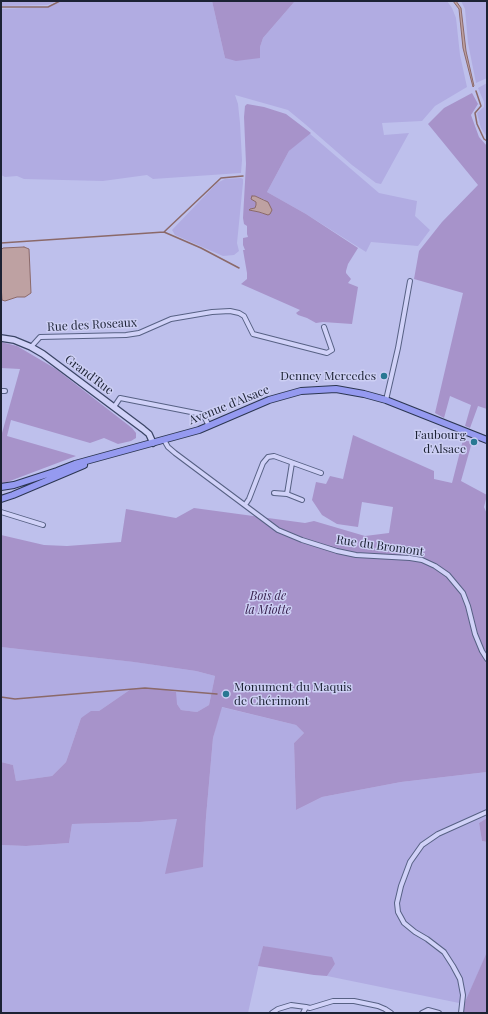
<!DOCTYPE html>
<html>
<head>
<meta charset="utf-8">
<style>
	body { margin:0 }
	#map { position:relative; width:488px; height:1014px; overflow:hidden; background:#bec0ec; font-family:"Playfair Display",serif }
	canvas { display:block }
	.frame { position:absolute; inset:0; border:2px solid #1c2234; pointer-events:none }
</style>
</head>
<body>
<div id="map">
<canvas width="488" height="1014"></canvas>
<div class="frame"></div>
</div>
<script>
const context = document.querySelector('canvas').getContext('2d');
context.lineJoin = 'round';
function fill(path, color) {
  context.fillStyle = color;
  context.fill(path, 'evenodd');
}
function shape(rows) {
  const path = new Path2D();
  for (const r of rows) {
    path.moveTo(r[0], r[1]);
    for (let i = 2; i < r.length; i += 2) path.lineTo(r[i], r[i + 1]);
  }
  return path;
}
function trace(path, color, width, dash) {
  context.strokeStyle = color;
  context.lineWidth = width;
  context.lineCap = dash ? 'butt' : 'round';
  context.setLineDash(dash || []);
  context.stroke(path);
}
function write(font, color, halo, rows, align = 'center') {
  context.font = font + ' "Playfair Display",serif';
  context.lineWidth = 3;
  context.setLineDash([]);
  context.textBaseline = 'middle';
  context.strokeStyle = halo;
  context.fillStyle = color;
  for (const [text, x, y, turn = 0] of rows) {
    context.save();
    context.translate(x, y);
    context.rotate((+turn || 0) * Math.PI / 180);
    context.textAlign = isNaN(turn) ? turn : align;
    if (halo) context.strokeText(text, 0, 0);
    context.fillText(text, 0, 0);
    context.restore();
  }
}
const farmland = shape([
	[1,1,58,1,47,5,1,6],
	[62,1,212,1,225,58,260,58,260,47,263,38,295,1,447,1,452,8,456,18,460,55,467,87,435,106,422,121,382,123,384,135,409,133,381,184,376,183,352,165,305,124,288,110,235,95,238,104,240,123,242,160,241,173,153,179,147,175,103,181,24,179,17,176,5,177,1,175,1,9,49,7],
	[461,1,487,1,487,78,476,83,468,43,465,9],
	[487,83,487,137,481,128,477,113,484,107,484,102,478,88],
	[309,133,379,193,417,201,415,216,430,230,418,246,371,242,366,252,306,214,267,192,289,151],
	[241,178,243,179,243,183,237,243,239,251,234,255,223,256,175,235,172,230,217,183,225,179],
	[1,647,135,662,196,671,215,676,209,705,197,712,181,710,177,704,131,689,99,711,81,718,66,762,52,776,16,781,13,765,1,762],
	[221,707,296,725,304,733,294,743,296,810,322,797,401,782,487,772,487,818,479,823,482,841,487,842,487,953,464,1004,327,976,335,964,263,946,248,1013,1,1013,1,845,26,846,69,843,72,824,140,822,177,819,203,867,206,817,213,738]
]);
const green = shape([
	[212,1,295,1,263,38,260,47,260,58,236,61,225,58],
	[472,93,478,104,471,115,479,137,487,146,487,409,478,406,470,428,465,426,471,405,450,396,444,418,435,413,463,293,414,279,419,251,442,222,478,185,428,124,444,108],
	[247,104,264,107,286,114,311,133,289,151,267,192,306,214,358,248,348,264,346,271,346,273,351,279,348,283,358,287,352,324,323,322,316,323,307,318,298,315,296,313,300,310,241,284,247,279,247,273,243,250,245,250,243,245,243,238,248,237,247,234,247,226,244,224,243,218,246,164,244,117,245,106],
	[255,196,265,200,264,214,259,212,250,210,250,209,255,208,256,205,256,202,254,200],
	[1,342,17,346,56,369,132,428,136,433,136,438,131,441,118,444,104,438,90,443,11,420,7,436,76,456,2,484,1,486,1,433,2,433,20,369,1,368],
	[353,435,434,471,434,479,452,483,463,440,472,442,461,481,487,495,484,507,487,514,487,772,401,782,322,797,296,810,294,743,304,733,296,725,222,707,213,738,206,817,203,867,165,874,177,819,140,822,72,824,69,843,26,846,1,845,1,762,13,765,16,781,52,776,66,762,81,718,91,711,99,711,131,689,154,688,176,692,177,704,181,710,197,712,209,705,215,676,196,671,134,662,1,647,1,535,44,545,67,546,121,542,126,509,176,518,194,508,305,523,314,521,365,536,389,533,393,507,362,502,358,527,337,524,322,515,312,500,316,482,326,484,330,476,343,479],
	[487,818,487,842,482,841,479,823],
	[263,946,332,957,335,964,327,976,314,975,258,966],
	[487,952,487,1013,463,1013,464,1004]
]);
const water = shape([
	[453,1,456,1,461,8,466,51,474,86,473,87,463,48,459,9,453,1],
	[252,196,255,196,268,202,272,210,270,214,268,215,259,212,249,210,250,209,255,208,256,205,256,202,251,199,252,196],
	[24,247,29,249,31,293,25,297,17,297,5,301,2,300,1,285,1,250,3,248,24,247]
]);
const stream = shape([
	[1,7,48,7,60,1],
	[476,91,481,106,475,113,477,124,484,139,487,141],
	[164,232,221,178,243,176],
	[1,243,164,232,201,248,239,268],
	[1,697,15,699,145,688,217,694]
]);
const street = shape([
	[31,347,40,337,126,335,139,333,171,319,212,312,230,311,239,313,244,316,253,334,327,353,332,350,324,327],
	[1,391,5,391],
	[386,400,398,348,410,281],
	[114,407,120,398,201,414,204,416,209,426],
	[164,440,168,447,175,453,278,530,302,540,337,551,356,555,410,558,422,560,435,566,448,575,463,593,468,606,475,634,482,651,487,659],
	[292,463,287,494,302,500],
	[274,493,287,494],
	[245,505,249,499,263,463,268,457,274,456,321,473],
	[1,512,43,525],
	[272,1013,278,1009,291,1005,306,1007],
	[303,1013,306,1007,310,1008,333,1001,354,1001,378,1006,385,1009,391,1013],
	[422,1013,428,1010,439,1013],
	[461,1013,463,995,460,979,453,966,444,952,427,939,415,932,404,923,398,912,397,903,401,886,410,862,422,845,438,834,487,812]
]);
const secondary = shape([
	[1,338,14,340,31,347,43,354,143,429,149,434,153,443]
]);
const primary = shape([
	[1,487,14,485,57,471,75,464,199,430,269,400,301,391,336,389,364,394,386,400,487,440],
	[1,499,13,495,84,465]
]);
const markers = [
	[384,376,4,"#287892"],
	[474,442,4,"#287892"],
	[226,694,4,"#287892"]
];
const streetNames = [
	["Rue des Roseaux",92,325,-3],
	["Grand'Rue",89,375,37],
	["Avenue d'Alsace",229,405,-22],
	["Rue du Bromont",380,546,8]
];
const poiNames = [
	["Denney Mercedes",376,376],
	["Faubourg",466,435],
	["d'Alsace",466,449],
	["Monument du Maquis",234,687,"left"],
	["de Chérimont",234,701,"left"]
];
const parkNames = [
	["Bois de",268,596],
	["la Miotte",268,610]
];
fill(farmland, '#b1ace2');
fill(green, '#a793ca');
fill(water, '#bea1a2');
trace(water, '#8b6969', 1);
trace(stream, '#8b6969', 1.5);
trace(street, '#576184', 6);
trace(secondary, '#3b4566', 8);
trace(primary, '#2c3652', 8);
trace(street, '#d1d2f8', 4);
trace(secondary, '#d1d2f8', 5.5);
trace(primary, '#959af0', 6);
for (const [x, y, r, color] of markers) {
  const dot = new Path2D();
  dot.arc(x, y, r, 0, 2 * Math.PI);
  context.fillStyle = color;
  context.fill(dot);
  trace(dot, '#cdcff4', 1.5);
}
write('12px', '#1c2234', '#cdcff4', streetNames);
write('12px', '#1c2234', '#cdcff4', poiNames, 'right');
write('italic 12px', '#392350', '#cdcff4', parkNames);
</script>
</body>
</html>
